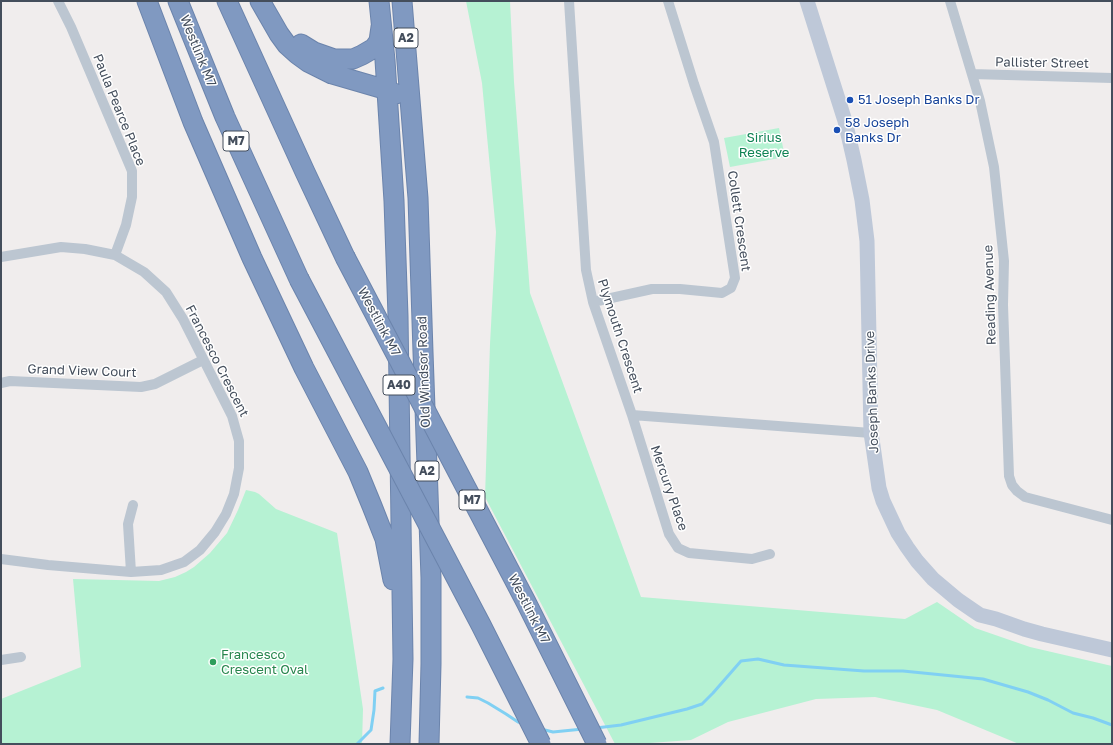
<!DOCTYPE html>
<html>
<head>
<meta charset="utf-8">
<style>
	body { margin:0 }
	#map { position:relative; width:1113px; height:745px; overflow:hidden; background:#f0eded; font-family:"Golos Text",sans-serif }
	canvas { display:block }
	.frame { position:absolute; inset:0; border:2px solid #444e5c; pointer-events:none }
</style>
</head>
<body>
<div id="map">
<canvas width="1113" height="745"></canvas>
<div class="frame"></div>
</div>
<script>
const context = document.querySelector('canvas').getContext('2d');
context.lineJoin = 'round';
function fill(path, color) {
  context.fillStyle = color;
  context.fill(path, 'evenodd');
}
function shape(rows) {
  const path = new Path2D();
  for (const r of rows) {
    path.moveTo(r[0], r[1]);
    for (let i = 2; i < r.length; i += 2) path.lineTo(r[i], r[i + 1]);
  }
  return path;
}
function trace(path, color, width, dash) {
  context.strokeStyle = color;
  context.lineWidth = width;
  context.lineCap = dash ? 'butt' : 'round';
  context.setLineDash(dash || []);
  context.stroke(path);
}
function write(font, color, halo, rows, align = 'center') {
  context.font = font + ' "Golos Text",sans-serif';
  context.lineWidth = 3;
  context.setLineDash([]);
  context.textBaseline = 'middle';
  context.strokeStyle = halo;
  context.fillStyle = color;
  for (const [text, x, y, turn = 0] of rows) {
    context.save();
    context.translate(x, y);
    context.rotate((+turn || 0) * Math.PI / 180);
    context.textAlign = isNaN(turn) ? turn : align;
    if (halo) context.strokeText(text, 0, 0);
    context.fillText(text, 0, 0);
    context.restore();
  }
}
const green = shape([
	[466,1,510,1,514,82,530,293,641,597,905,619,937,602,975,628,1030,647,1112,666,1112,744,1019,744,937,710,875,697,816,699,728,722,691,740,636,744,615,744,485,497,490,344,496,232,482,83],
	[779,128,785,157,730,167,724,138],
	[246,490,255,492,259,494,276,509,337,533,363,709,362,744,1,744,1,699,81,667,73,579,159,581,175,577,186,572,194,567,210,553,227,533,238,510]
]);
const stream = shape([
	[467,697,478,698,488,703,506,714,518,722,522,723],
	[596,728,621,725,687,709,702,704,713,693,741,661,758,659,784,665,864,671,903,671,983,679,1028,692,1048,700,1073,713,1093,718,1112,725],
	[541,729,553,732,583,729],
	[357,744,371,730,374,710,375,691,383,688]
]);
const street = shape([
	[58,1,71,27,132,171,132,197,126,225,115,255],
	[569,1,586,270,593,302,632,415,669,534,678,548,689,553,752,559,770,554],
	[950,1,980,101,994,167,1004,261,1003,305,1009,476,1012,485,1017,491,1025,497,1112,520],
	[972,74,1112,78],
	[1,257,61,247,85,249,115,255,144,272,166,292,183,319,232,416,239,441,239,468,234,494,226,514,215,532,200,550,184,562,161,570,131,572,48,565,1,559],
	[593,302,652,289,680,289,722,293,731,288,735,278,714,142,694,84,668,1],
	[1,383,10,381,141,387,155,384,203,360],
	[632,415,871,433],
	[131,572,128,524,133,505],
	[1,660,21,657]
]);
const secondary = shape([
	[807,1,845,121,854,160,862,200,867,241,871,433,873,446,879,488,883,501,898,533,907,547,917,561,933,579,958,600,974,611,980,615,996,619,1024,629,1042,634,1112,650]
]);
const highway = shape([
	[147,1,193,122,252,258,304,368,358,472,372,506,385,539,393,580],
	[178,1,225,117,299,279],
	[227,1,305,172,345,257],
	[260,1,279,34,287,45,297,54,308,62,332,74,387,90,396,94],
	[379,1,385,60,394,201,398,316,403,659,400,744],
	[402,1,418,198,423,352,431,578,431,664,429,744],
	[301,44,314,52,334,59,353,59,362,55,374,48,379,41,381,27]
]);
const highwayBridge = shape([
	[345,257,526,602,597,744],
	[299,279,481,625,541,744]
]);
const markers = [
	[850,100,4,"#1a4fb4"],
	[837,130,4,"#1a4fb4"],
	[213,662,4,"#2e9e5b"]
];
const shields = [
	[406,38,24],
	[236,141,26],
	[399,385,32],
	[427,471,24],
	[472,500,26]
];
const shieldNames = [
	["A2",406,38],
	["M7",236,141],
	["A40",399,385],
	["A2",427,471],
	["M7",472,500]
];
const streetNames = [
	["Westlink M7",198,51,68],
	["Pallister Street",1042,63,1],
	["Paula Pearce Place",119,110,68],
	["Collett Crescent",739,221,82],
	["Reading Avenue",990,295,-92],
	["Westlink M7",379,322,62],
	["Plymouth Crescent",620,336,72],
	["Francesco Crescent",217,361,63],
	["Grand View Court",82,371,2],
	["Old Windsor Road",424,372,-92],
	["Joseph Banks Drive",872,392,-92],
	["Mercury Place",669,488,71],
	["Westlink M7",529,609,63]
];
const transitNames = [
	["51 Joseph Banks Dr",858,100],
	["58 Joseph",845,123],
	["Banks Dr",845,138]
];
const parkNames = [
	["Sirius",764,138],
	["Reserve",764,153]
];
const leisureNames = [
	["Francesco",221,655],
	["Crescent Oval",221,670]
];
fill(green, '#b6f2d3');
trace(stream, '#80d0f3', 3);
trace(highway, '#6b84ac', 21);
trace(street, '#bcc6d1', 10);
trace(secondary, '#bec8d8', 15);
trace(highway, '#8099c1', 19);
trace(highwayBridge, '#6b84ac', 21, []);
trace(highwayBridge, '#8099c1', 19);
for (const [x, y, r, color] of markers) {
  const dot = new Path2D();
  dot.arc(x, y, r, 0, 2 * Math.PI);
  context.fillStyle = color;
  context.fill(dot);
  trace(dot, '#fff', 1.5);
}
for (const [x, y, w] of shields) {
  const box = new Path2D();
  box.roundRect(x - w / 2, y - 10, w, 20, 3);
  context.fillStyle = '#fff';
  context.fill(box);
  trace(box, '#444e5c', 1);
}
write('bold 12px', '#444e5c', null, shieldNames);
write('13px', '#444e5c', '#fff', streetNames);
write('13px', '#164399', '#fff', transitNames, 'left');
write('13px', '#0f8354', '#fff', parkNames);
write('13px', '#27864d', '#fff', leisureNames, 'left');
</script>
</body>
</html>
